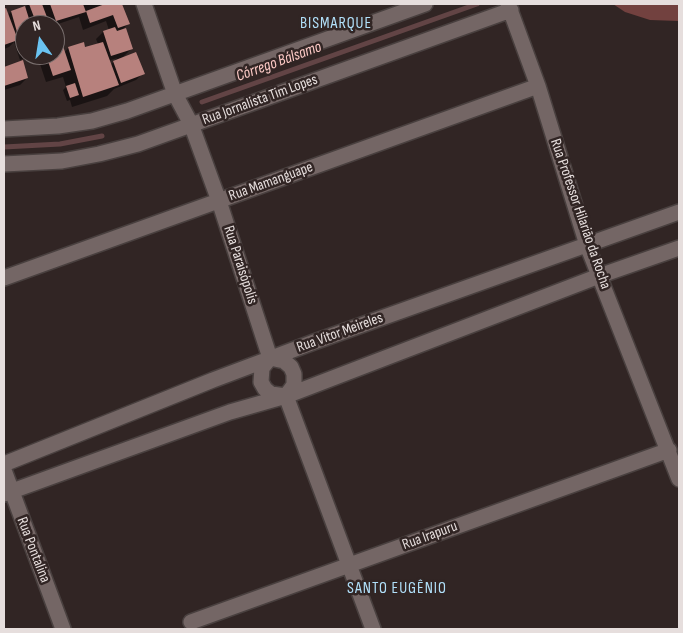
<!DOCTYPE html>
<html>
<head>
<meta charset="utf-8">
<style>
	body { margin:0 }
	#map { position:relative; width:683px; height:633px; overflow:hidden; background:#312524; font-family:"Sofia Sans Condensed",sans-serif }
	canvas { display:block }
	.frame { position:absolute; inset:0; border:5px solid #e6dedd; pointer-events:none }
	.north { position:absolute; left:15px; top:15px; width:50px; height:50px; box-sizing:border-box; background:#312524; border:1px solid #796f6e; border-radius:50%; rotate:347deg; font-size:14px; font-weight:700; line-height:20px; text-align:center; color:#e6dedd }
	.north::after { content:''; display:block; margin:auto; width:18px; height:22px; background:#6ac3f1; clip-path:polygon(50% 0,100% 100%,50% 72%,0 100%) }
</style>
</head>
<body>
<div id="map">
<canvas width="683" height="633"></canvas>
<div class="frame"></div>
<div class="north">N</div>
</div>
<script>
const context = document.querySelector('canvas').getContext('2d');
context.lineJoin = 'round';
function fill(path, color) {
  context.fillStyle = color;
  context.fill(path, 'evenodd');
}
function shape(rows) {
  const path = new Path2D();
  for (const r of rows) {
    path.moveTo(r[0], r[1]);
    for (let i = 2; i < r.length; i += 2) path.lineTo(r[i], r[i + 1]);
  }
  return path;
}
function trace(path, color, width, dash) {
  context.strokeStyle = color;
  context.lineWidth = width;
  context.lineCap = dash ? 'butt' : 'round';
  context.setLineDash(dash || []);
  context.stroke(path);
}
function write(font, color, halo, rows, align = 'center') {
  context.font = font + ' "Sofia Sans Condensed",sans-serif';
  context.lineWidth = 5;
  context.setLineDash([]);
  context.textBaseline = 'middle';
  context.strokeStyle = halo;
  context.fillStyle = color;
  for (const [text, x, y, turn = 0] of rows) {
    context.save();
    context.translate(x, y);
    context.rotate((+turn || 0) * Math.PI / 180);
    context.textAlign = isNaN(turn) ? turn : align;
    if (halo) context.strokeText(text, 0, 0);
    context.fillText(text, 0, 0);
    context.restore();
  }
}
const forest = shape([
	[613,4,679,4,679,21,650,20,625,12]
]);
const shadow = shape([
	[28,4,121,4,128,24,120,32,132,48,121,59,143,73,136,80,114,89,107,96,72,107,70,100,67,101,63,90,66,87,63,77,46,82,39,61,44,55,55,55,55,50,64,53,68,48,83,44,85,49,98,44,96,39,103,32,109,30,106,21,83,30,79,17,55,25,25,25,25,55,33,55,20,60,14,42,9,47,4,49,4,11,5,10,7,16,11,12,25,7],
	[117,58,110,66,108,61],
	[22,62,27,78,20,85,4,90,4,68]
]);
const stream = shape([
	[202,102,477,4],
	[4,147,60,144,102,136]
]);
const building = shape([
	[29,4,42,4,50,25,37,25],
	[50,4,83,4,86,12,56,21],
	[105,4,122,4,130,24,118,28,113,15,90,23,86,11],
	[25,6,31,25,25,25,25,30,17,32,11,11],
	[6,8,18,40,4,45,4,9],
	[115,27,117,31,126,28,133,49,111,56,103,31],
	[55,30,60,45,55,47],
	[25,31,25,47,20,34],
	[84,42,85,47,103,42,119,85,83,97,68,47],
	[63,46,71,70,53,76,46,55,55,55,55,49],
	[136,52,145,74,121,83,113,61],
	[23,60,28,78,4,86,4,67],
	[75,83,79,95,70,98,66,86]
]);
const minor = shape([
	[144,4,175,94,191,124,219,201,270,358],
	[508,4,538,86,587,245,679,479],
	[4,129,58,126,92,121,127,111,425,4],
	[4,164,62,161,99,154,138,144,511,10],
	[4,278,538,86],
	[270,358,262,368,261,382,265,389,271,394,286,396],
	[270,358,284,361,291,367,294,374,294,385,286,396],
	[286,396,373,629],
	[4,464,213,380,314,342,679,212],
	[4,470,63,629],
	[4,494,230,412,286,396,599,276,679,248],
	[191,622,669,450]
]);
const streetNames = [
	["Rua Jornalista Tim Lopes",260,100,-20],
	["Rua Mamanguape",271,182,-20],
	["Rua Professor Hilarião da Rocha",580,214,71],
	["Rua Paraisópolis",240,265,72],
	["Rua Vitor Meireles",340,333,-20],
	["Rua Irapuru",430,536,-20],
	["Rua Pontalina",33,550,69]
];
const neighbourhoodNames = [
	["BISMARQUE",336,24],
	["SANTO EUGÊNIO",397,589]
];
const waterNames = [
	["Córrego Bálsamo",279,62,-20]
];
fill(forest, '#72413f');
fill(shadow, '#0007');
trace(stream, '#624445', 5);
fill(building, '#b7817d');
trace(minor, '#49403f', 18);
trace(minor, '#746665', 15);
write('15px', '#e6dedd', '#312524', streetNames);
context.letterSpacing = '1px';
write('16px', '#b1e0fa', '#312524', neighbourhoodNames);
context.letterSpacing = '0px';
write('italic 16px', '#fecbc7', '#312524', waterNames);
</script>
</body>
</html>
